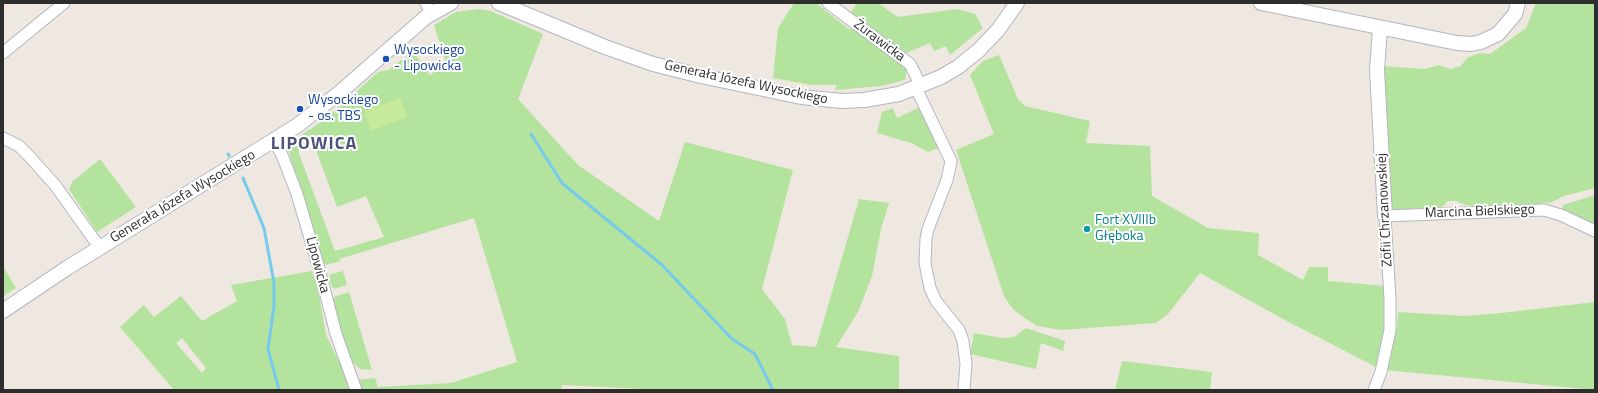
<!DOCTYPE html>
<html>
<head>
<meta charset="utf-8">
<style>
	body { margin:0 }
	#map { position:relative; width:1598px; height:393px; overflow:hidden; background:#eee8e0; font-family:"Titillium Web",sans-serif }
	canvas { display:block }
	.frame { position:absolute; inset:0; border:4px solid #2d2d2d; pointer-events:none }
</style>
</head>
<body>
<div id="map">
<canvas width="1598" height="393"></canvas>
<div class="frame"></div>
</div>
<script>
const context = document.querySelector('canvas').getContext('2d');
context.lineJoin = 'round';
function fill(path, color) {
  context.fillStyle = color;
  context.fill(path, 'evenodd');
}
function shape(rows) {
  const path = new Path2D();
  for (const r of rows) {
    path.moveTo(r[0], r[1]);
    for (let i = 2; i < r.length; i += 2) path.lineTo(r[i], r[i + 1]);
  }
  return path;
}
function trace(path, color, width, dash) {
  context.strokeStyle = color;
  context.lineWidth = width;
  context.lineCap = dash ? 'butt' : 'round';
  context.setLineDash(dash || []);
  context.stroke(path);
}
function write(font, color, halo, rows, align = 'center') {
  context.font = font + ' "Titillium Web",sans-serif';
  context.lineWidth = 4;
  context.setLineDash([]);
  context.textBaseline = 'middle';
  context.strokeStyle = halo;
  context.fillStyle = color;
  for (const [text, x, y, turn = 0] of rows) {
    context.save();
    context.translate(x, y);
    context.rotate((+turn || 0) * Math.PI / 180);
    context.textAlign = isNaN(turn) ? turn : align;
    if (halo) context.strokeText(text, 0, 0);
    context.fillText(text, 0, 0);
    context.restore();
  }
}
const green = shape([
	[794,3,816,3,850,30,852,28,907,67,905,80,881,86,835,90,837,85,811,85,773,78,778,28],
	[857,3,878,3,898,17,957,9,975,14,983,28,950,55,946,46,934,51,930,43,906,53,851,12],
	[1536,3,1595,3,1595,188,1564,196,1552,202,1493,210,1485,207,1465,205,1456,201,1448,201,1441,208,1429,210,1416,208,1393,212,1389,210,1382,66,1426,69,1438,65,1451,69,1461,66,1467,58,1479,53,1490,54,1526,28],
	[478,9,491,11,543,34,518,99,578,165,659,221,685,142,793,170,762,289,785,319,792,345,816,347,859,199,889,203,881,229,872,276,858,312,836,347,899,356,899,390,664,390,562,385,561,390,362,390,357,380,375,378,378,387,451,383,517,362,474,218,339,259,340,261,326,265,322,261,287,146,289,143,327,118,378,72,389,70,413,51,430,75,446,63,434,25,456,12],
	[313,142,337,207,366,196,384,237,335,251,298,151],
	[999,55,1018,99,1025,106,1090,121,1086,143,1150,146,1152,196,1208,228,1259,233,1258,255,1303,280,1309,267,1328,267,1328,281,1384,286,1386,326,1376,367,1283,319,1200,273,1168,314,1156,323,1061,330,1037,326,1023,317,1012,308,1004,296,956,150,994,134,970,75,983,61],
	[893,108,897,118,918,108,920,109,938,148,928,152,911,143,877,133,882,112],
	[100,159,136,207,97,232,69,189,72,182],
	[1595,195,1595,225,1562,210,1563,205],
	[3,266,16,288,3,296],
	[312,271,318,288,326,335,353,390,174,390,120,327,144,305,154,317,181,296,202,321,237,301,231,285],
	[182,338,206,368,202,373,176,343],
	[343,271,347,285,334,289,332,287,329,278,331,274],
	[349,292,372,370,360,369,349,359,333,302,334,297],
	[1595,302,1595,390,1385,370,1397,328,1398,312,1464,316,1501,313],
	[1026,328,1065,341,1063,351,1041,343,1036,369,970,354,974,333,1002,338,1014,337],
	[1122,361,1212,372,1210,390,1115,390]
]);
const pitch = shape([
	[400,98,407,117,371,131,364,111]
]);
const stream = shape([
	[531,134,562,183,662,265,732,339,755,354,773,390],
	[228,154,229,156],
	[243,178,264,228,274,283,274,306,268,349,279,390]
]);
const minor = shape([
	[426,3,431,14],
	[828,3,910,64,921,86],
	[3,53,64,3],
	[916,88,951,161,947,180,928,229,926,239,925,263,930,288,936,301,959,330,963,341,966,364,964,390],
	[3,138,19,146,28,155,55,185,100,248],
	[274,141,282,155,297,194,320,272,336,334,356,390],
	[1374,390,1381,372,1390,330,1390,299,1385,216,1544,210,1561,215,1595,231]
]);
const tertiary = shape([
	[499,3,605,47,653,64,701,76,801,97,842,101,864,100,899,94,941,77,958,67,979,50,998,30,1017,3],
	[1261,3,1457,43,1471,44,1481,42,1498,34,1515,14,1518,3],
	[1380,28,1377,70,1385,216],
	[3,311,67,268,298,125,339,93,426,17,451,3]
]);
const markers = [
	[386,59,4,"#1a4fb4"],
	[300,109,4,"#1a4fb4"],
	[1087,229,4,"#0f9aa8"]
];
const streetNames = [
	["Żurawicka",879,41,37],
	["Generała Józefa Wysockiego",746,83,12],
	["Generała Józefa Wysockiego",183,197,-31],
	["Zofii Chrzanowskiej",1385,210,-93],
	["Marcina Bielskiego",1480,212,-2],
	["Lipowicka",317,265,75]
];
const transitNames = [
	["Wysockiego",394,51],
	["- Lipowicka",394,67],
	["Wysockiego",308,101],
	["- os. TBS",308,117]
];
const cultureNames = [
	["Fort XVIIIb",1095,221],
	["Głęboka",1095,237]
];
const districtNames = [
	["LIPOWICA",314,145]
];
fill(green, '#b4e39e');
fill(pitch, '#c6ea9a');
trace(stream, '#76cbed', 3);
trace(minor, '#b3b6c0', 13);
trace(tertiary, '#b3b6c0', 16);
trace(minor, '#fff', 11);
trace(tertiary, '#fff', 14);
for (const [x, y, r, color] of markers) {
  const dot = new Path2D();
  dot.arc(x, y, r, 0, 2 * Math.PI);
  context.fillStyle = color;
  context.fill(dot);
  trace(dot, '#fff', 1.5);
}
write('14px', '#2d2d2d', '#fff', streetNames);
write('14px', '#164399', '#fff', transitNames, 'left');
write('14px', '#0d838f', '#fff', cultureNames, 'left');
context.letterSpacing = '1px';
write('bold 18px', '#4d557d', '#fff', districtNames);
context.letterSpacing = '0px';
</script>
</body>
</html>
